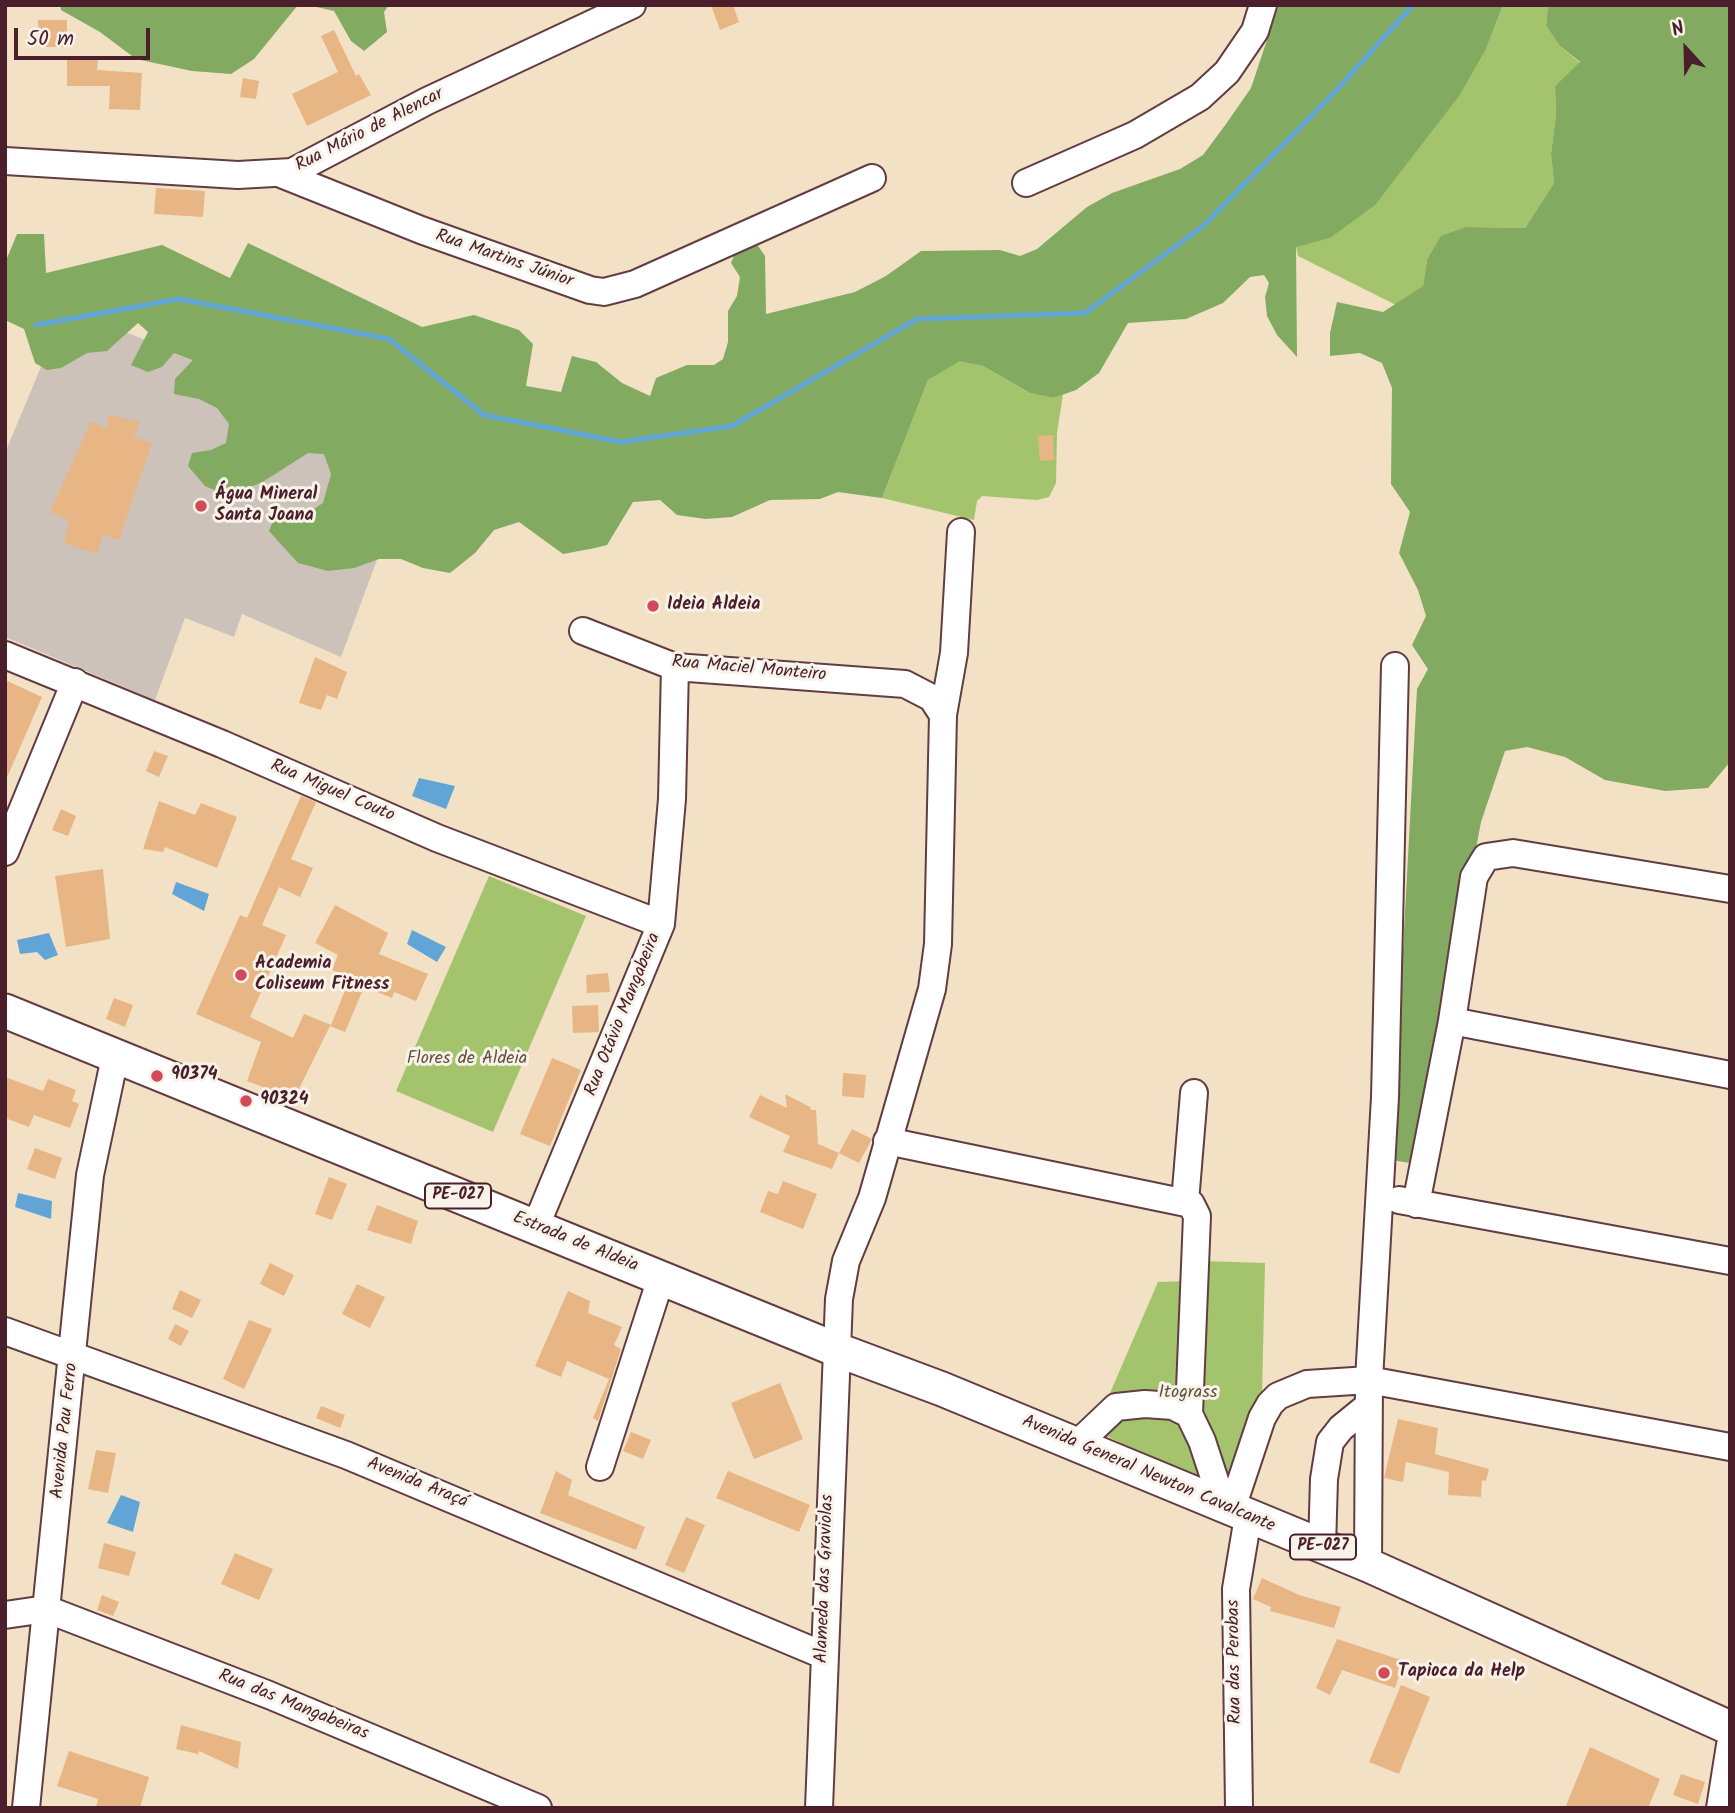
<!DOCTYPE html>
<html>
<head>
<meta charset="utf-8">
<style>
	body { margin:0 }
	#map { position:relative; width:1735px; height:1813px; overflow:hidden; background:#f3e1c6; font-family:Kalam,sans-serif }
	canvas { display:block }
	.frame { position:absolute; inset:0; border:7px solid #4a1f2b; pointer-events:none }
	.north { position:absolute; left:1651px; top:14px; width:70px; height:70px; -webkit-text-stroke:5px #f7f3e8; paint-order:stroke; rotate:338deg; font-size:19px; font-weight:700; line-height:28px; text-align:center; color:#4a1f2b }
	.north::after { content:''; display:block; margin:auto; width:24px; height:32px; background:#4a1f2b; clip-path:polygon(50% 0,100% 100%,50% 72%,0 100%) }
	.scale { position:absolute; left:14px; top:28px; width:136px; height:32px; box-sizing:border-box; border:4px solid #4a1f2b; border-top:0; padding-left:9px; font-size:21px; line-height:24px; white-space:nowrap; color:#4a1f2b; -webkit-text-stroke:5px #f7f3e8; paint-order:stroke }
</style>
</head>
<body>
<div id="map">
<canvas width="1735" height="1813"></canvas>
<div class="frame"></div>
<div class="north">N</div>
<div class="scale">50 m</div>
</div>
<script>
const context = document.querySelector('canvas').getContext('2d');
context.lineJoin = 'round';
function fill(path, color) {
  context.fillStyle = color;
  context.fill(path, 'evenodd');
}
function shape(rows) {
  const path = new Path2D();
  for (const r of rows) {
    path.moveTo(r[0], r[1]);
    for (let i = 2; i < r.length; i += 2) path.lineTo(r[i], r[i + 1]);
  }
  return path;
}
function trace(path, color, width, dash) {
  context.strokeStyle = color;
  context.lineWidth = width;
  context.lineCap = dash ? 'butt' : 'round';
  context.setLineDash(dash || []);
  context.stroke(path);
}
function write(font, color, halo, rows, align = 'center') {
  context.font = font + ' Kalam,sans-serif';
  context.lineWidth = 6;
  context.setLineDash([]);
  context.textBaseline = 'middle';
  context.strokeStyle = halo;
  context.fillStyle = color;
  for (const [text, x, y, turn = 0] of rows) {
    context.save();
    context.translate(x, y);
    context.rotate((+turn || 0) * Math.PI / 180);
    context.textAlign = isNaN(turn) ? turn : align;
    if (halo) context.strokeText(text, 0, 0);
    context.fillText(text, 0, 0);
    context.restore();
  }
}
const industrial = shape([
	[120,330,419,446,341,657,242,614,234,637,185,618,155,700,5,637,5,453,43,362]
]);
const green = shape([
	[1503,5,1548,5,1546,26,1560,46,1580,63,1555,86,1556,115,1551,154,1554,183,1525,228,1466,227,1427,260,1423,286,1396,305,1298,256,1296,246,1330,238,1486,49],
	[960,360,983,366,1030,393,1053,398,1063,394,1057,433,1056,483,1049,497,1037,500,982,496,977,501,974,520,882,498,928,380],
	[489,876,586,916,493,1132,396,1091],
	[1203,1261,1265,1263,1262,1396,1226,1493,1094,1430,1158,1282,1186,1281]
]);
const forest = shape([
	[60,5,298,5,254,59,231,74,192,71,136,59,100,32,61,10],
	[308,5,389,5,384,12,387,32,364,51,351,41,334,11],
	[1294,5,1503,5,1486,49,1459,96,1375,205,1330,238,1296,247,1297,357,1277,335,1267,316,1265,297,1269,283,1264,275,1250,277,1223,303,1186,319,1128,323,1099,373,1076,390,1053,398,1030,393,983,366,960,361,928,380,882,498,838,492,820,499,770,500,732,517,705,519,677,515,660,500,633,502,607,545,595,548,563,554,519,522,494,530,475,553,450,573,423,568,401,559,379,559,354,568,328,571,298,563,269,531,273,521,303,516,323,503,331,474,324,454,308,453,261,483,226,495,205,486,188,466,192,453,211,450,226,443,229,424,217,408,199,399,174,394,175,379,193,360,174,353,162,367,148,372,131,365,148,332,138,323,107,351,87,353,61,368,47,370,35,363,24,329,5,320,5,263,17,234,44,234,46,273,162,245,230,278,248,243,422,327,474,315,519,330,533,344,526,386,561,392,572,356,596,362,622,383,650,396,656,378,687,365,714,365,723,359,728,342,728,311,737,296,740,277,731,263,736,251,756,243,765,256,766,314,855,292,886,276,921,251,1000,250,1020,256,1037,249,1087,207,1112,193,1180,169,1203,155,1226,124,1251,88,1278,7],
	[1548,5,1730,5,1730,762,1708,788,1665,791,1605,780,1565,757,1527,747,1505,751,1481,822,1417,1160,1411,1163,1397,1161,1392,1155,1417,689,1428,669,1412,645,1426,616,1418,590,1399,553,1410,512,1391,484,1392,388,1382,363,1360,353,1330,356,1330,333,1337,302,1383,312,1423,286,1427,260,1441,236,1466,227,1525,228,1554,183,1551,154,1556,115,1555,86,1580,62,1560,46,1546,26]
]);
const water = shape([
	[419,778,455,786,446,809,412,796],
	[176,882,209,894,204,911,172,894],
	[412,930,446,947,437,962,407,944],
	[49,933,58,955,45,960,37,952,20,954,17,940],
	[18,1193,52,1201,51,1219,15,1207],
	[121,1495,140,1502,133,1532,107,1523]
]);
const stream = shape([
	[36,325,179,299,389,339,484,415,621,442,732,426,917,319,1085,313,1202,227,1333,94,1413,5]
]);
const building = shape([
	[711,5,733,5,739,22,720,30],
	[38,20,67,20,67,47,39,47],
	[334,30,356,76,359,74,371,95,307,126,292,94,338,72,321,36],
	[67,60,98,60,97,70,142,73,140,110,109,109,110,86,67,86],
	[243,78,259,81,256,99,240,97],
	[156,188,205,191,203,217,154,214],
	[108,415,140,422,134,437,152,443,119,540,103,535,97,554,64,543,69,520,50,512,91,421,108,429],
	[1053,435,1054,460,1040,461,1038,436],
	[315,657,347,672,337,699,327,695,321,710,299,703],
	[5,680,42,697,5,782],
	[154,751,168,756,159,777,146,771],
	[301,796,316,802,291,859,313,868,300,897,279,887,262,925,286,935,250,1017,293,1038,304,1014,331,1025,350,978,332,970,338,955,315,943,335,905,388,933,379,954,428,974,416,1001,394,992,392,998,364,987,345,1032,330,1026,294,1099,247,1081,261,1042,196,1014,240,915,247,918],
	[159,801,195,815,201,803,237,817,217,868,165,847,163,852,143,849],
	[61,809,76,816,68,836,52,830],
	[103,869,110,939,66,947,55,876],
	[608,973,610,992,587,993,586,975],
	[114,998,133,1005,125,1027,106,1019],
	[598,1005,599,1032,573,1033,572,1006],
	[552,1058,581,1070,550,1146,520,1134],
	[843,1073,866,1075,864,1098,842,1096],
	[5,1077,43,1091,48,1079,76,1090,72,1101,79,1104,70,1128,34,1115,29,1127,5,1118],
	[785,1094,810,1107,811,1110,816,1110,818,1144,839,1153,832,1169,783,1152,790,1136,749,1117,760,1095,787,1108],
	[852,1129,872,1139,859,1163,839,1153],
	[35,1148,62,1158,55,1179,27,1169],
	[329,1177,347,1184,332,1220,315,1214],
	[783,1181,817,1194,803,1229,760,1212,768,1191,778,1194],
	[377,1205,418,1221,411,1244,367,1230],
	[270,1263,294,1275,284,1296,260,1284],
	[357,1284,385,1297,370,1328,342,1314],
	[180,1290,201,1300,192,1318,172,1309],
	[568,1291,590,1301,588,1313,622,1327,614,1345,621,1349,598,1421,593,1418,609,1379,567,1361,561,1377,535,1366],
	[249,1320,272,1329,244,1389,223,1379],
	[175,1324,189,1331,181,1346,168,1339],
	[780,1383,803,1439,754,1459,731,1403],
	[321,1406,345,1415,340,1428,316,1418],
	[1398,1419,1438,1428,1435,1454,1489,1469,1486,1481,1482,1480,1481,1497,1448,1495,1449,1472,1406,1462,1403,1482,1384,1478],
	[631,1432,651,1440,643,1459,623,1451],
	[96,1450,116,1453,108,1493,88,1489],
	[556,1471,572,1480,568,1495,645,1527,636,1550,540,1513],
	[728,1471,810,1505,799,1532,716,1498],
	[686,1517,705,1525,684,1573,665,1565],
	[104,1543,136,1552,129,1576,98,1568],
	[235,1553,273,1569,259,1600,221,1584],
	[1262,1578,1299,1595,1341,1607,1334,1628,1270,1611,1271,1607,1253,1599],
	[102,1595,119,1602,113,1616,97,1610],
	[1337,1639,1404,1661,1395,1688,1342,1670,1330,1695,1316,1688],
	[1401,1685,1430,1697,1399,1774,1369,1762],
	[181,1725,241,1742,238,1769,199,1751,198,1754,176,1749],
	[1590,1747,1660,1779,1648,1808,1565,1808],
	[69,1751,149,1777,140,1808,96,1808,98,1799,57,1786],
	[1681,1774,1705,1782,1698,1804,1673,1795]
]);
const minor = shape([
	[5,161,238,175,292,172,427,101,632,5],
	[281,174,421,230,590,290,604,292,635,284,872,178],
	[1026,183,1135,135,1200,97,1227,72,1255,31,1263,5],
	[583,631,675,667,905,684,932,698,943,715,938,944,932,989,872,1198,846,1261,839,1299,819,1808],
	[5,655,222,744,437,838,661,924],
	[943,715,954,653,961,532],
	[5,852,75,682],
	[1452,1021,1730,1075],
	[887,1141,1191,1204,1197,1216,1189,1414,1202,1441,1224,1508],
	[1399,1200,1730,1261],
	[1185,1202,1194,1093],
	[1416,1204,1452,1021,1474,877,1486,857,1513,853,1730,889],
	[535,1228,661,924,672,799,675,667],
	[5,1331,346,1455,823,1655],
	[1076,1445,1116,1407,1145,1404,1173,1406,1189,1414],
	[600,1467,661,1278],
	[1231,1511,1262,1418,1270,1404,1278,1396,1307,1384,1369,1380,1730,1447],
	[1322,1547,1324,1479,1330,1442,1341,1428,1368,1406],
	[1368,1565,1369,1380,1385,1097,1395,666],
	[5,1615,46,1609,269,1695,538,1808],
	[26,1808,90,1175,115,1057],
	[1239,1808,1236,1589,1248,1517],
	[1720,1808,1730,1745]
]);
const major = shape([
	[5,1011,835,1349,942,1389,1368,1565,1730,1728]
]);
const markers = [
	[201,506,7,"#d1495b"],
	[653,606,7,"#d1495b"],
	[241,975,7,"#d1495b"],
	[157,1076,7,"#d1495b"],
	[246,1101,7,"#d1495b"],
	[1384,1673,7,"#d1495b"]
];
const shields = [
	[458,1196,66],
	[1323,1547,66]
];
const shieldNames = [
	["PE-027",458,1196],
	["PE-027",1323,1547]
];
const streetNames = [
	["Rua Mário de Alencar",370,131,-27],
	["Rua Martins Júnior",504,260,19],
	["Rua Maciel Monteiro",749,670,5],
	["Rua Miguel Couto",332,792,23],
	["Rua Otávio Mangabeira",624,1015,-68],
	["Estrada de Aldeia",575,1243,22],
	["Avenida Pau Ferro",66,1431,-84],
	["Avenida General Newton Cavalcante",1148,1475,23],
	["Avenida Araçá",417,1484,22],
	["Alameda das Graviolas",826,1579,-88],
	["Rua das Perobas",1236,1662,-91],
	["Rua das Mangabeiras",293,1706,22]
];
const poiNames = [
	["Água Mineral",215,496],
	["Santa Joana",215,517],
	["Ideia Aldeia",667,606],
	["Academia",255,965],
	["Coliseum Fitness",255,986],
	["90374",171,1076],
	["90324",260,1101],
	["Tapioca da Help",1398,1673]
];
const parkNames = [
	["Flores de Aldeia",467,1060],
	["Itograss",1188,1394]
];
fill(industrial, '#cdc2b9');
fill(green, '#a3c46d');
fill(forest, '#82aa60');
fill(water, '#60a5d5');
trace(stream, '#60a5d5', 5);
fill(building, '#e7b684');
trace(minor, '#633c42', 30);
trace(major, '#633c42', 37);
trace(minor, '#fff', 26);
trace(major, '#fff', 33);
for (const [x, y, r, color] of markers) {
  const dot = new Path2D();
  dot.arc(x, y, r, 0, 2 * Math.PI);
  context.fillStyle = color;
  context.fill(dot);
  trace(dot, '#f7f3e8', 2.5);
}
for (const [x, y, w] of shields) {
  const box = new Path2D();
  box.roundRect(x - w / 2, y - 12.5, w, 25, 5);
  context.fillStyle = '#f7f3e8';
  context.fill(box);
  trace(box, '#4a1f2b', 2);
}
write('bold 16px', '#4a1f2b', null, shieldNames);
write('18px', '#4a1f2b', '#f7f3e8', streetNames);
write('bold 18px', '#4a1f2b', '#f7f3e8', poiNames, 'left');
write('18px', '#65513f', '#f7f3e8', parkNames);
</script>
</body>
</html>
